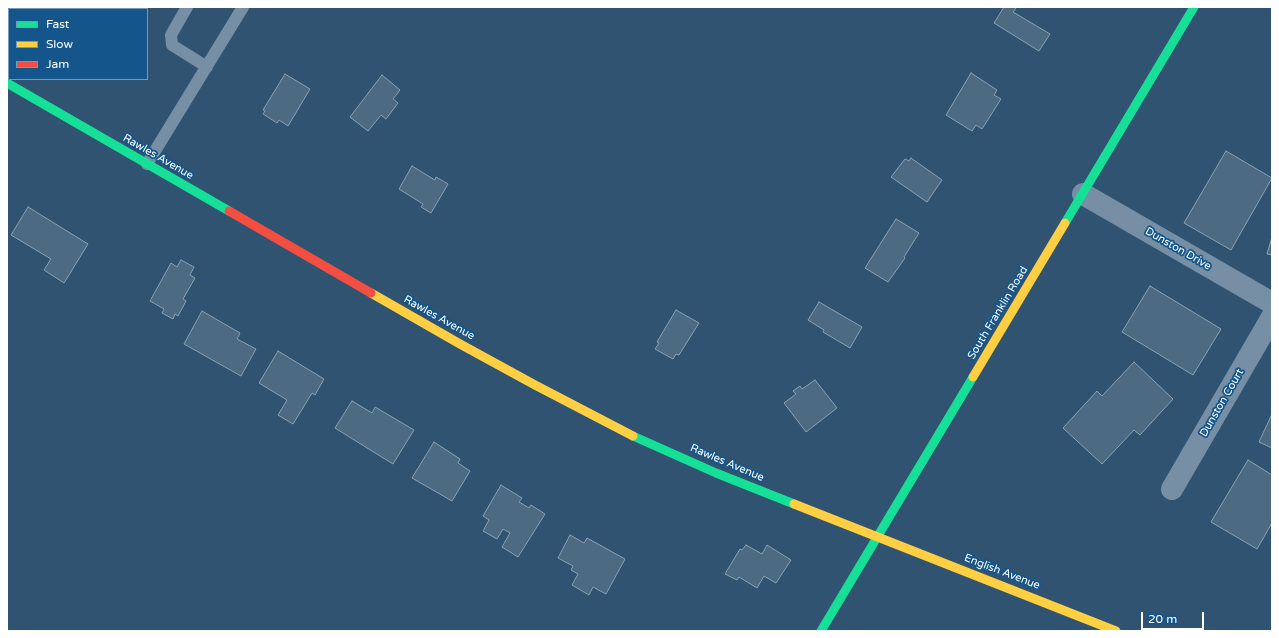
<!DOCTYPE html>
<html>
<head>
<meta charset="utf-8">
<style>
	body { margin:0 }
	#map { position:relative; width:1279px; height:638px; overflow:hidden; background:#2f5371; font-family:"Varela Round",sans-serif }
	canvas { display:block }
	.frame { position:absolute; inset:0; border:8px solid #fff; pointer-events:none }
	.legend { position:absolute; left:8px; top:8px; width:140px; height:72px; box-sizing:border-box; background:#14568c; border:1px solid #729aba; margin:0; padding:5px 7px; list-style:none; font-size:12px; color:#fff }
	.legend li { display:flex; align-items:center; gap:8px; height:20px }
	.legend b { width:20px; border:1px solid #729aba }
	.scale { position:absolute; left:1141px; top:612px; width:63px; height:18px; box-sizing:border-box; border:2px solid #fff; border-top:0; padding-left:5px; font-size:12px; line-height:14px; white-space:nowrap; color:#fff; -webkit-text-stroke:3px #14568c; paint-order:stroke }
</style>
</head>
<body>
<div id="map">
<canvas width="1279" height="638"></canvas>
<div class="frame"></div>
<ul class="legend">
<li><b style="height:5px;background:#16e098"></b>Fast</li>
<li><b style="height:5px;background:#ffcf43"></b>Slow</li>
<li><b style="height:5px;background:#f24e42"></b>Jam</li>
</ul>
<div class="scale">20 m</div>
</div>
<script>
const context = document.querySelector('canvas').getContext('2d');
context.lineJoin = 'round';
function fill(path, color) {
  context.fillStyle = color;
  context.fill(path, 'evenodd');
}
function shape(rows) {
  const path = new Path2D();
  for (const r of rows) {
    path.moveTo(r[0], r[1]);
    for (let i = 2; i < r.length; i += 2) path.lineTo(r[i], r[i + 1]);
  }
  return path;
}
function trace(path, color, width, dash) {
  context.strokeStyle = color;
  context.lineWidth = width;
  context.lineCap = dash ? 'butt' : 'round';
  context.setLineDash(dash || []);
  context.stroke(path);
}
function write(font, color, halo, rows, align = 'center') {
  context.font = font + ' "Varela Round",sans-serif';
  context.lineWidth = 3.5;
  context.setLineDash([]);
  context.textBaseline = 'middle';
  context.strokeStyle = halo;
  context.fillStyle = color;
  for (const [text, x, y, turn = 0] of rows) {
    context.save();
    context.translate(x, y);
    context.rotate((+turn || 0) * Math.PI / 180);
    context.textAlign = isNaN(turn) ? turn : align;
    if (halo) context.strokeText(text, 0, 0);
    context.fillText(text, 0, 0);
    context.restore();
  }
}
const building = shape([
	[1004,7,1015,7,1016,8,1013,12,1050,34,1039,51,994,23,1004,7],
	[971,73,997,90,994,95,1001,99,982,129,976,125,972,131,946,115,971,73],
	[285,74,310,89,288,126,279,120,277,123,263,114,265,111,263,110,285,74],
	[382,75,400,90,393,99,398,103,386,119,381,115,368,131,350,117,382,75],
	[1226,151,1272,178,1231,250,1184,223,1226,151],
	[911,158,942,180,927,202,891,177,905,159,909,161,911,158],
	[412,166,435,180,436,177,448,184,431,213,421,207,423,204,399,189,412,166],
	[28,207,88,244,64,283,44,270,51,259,11,235,28,207],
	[896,219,919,233,904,257,905,258,888,282,865,268,896,219],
	[1272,237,1272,255,1267,254,1272,237],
	[181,260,194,267,190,275,195,278,183,299,186,301,178,316,175,314,173,319,162,313,164,309,150,301,171,263,177,267,181,260],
	[1150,286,1221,329,1193,375,1122,332,1150,286],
	[819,302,862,327,850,348,823,332,824,330,808,320,819,302],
	[676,310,699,323,679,355,676,354,673,359,655,349,659,343,657,342,676,310],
	[202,311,240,333,237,339,256,349,241,376,184,344,202,311],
	[278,351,324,379,315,395,312,393,293,424,278,415,287,400,259,383,278,351],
	[1134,362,1173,399,1140,435,1134,430,1102,464,1063,428,1097,391,1102,396,1134,362],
	[815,380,837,408,806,432,784,403,796,394,793,391,800,386,802,389,815,380],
	[352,401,372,413,375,407,414,430,393,464,335,428,352,401],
	[1272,414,1272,448,1259,442,1272,414],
	[434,442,460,459,458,463,470,471,452,501,412,478,434,442],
	[1248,460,1272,475,1272,523,1257,549,1211,522,1248,460],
	[501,485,522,498,519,502,529,508,531,505,545,514,518,557,502,547,510,533,503,529,497,539,483,531,489,520,483,516,501,485],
	[570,535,584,543,587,538,625,559,606,594,593,587,589,595,572,585,578,574,571,570,573,566,558,558,570,535],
	[746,545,762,554,767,545,791,560,776,583,764,576,757,588,739,577,737,580,725,574,740,549,742,550,746,545]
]);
const lane = shape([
	[187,7,171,35,172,45,207,67],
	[147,164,243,7]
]);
const street = shape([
	[1083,194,1272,303],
	[1172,489,1272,317]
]);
const fast = shape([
	[7,83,229,211],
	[1065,223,1194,7],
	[633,436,716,473,794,504],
	[821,631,973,377]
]);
const slow = shape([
	[371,293,460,344,535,385,633,436],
	[973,377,1065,223],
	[794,504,1116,631]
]);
const jam = shape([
	[229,211,371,293]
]);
const streetNames = [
	["Rawles Avenue",158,157,30],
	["Dunston Drive",1178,249,30],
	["South Franklin Road",998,313,-59],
	["Rawles Avenue",439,318,29],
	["Dunston Court",1222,403,-60],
	["Rawles Avenue",727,463,23],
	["English Avenue",1002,572,21]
];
fill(building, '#4c6a82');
trace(building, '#8ba1b3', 1);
trace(lane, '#768fa5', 12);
trace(street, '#768fa5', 22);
trace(fast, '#16e098', 9);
trace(slow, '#ffcf43', 9);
trace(jam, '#f24e42', 9);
write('11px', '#fff', '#14568c', streetNames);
</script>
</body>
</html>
